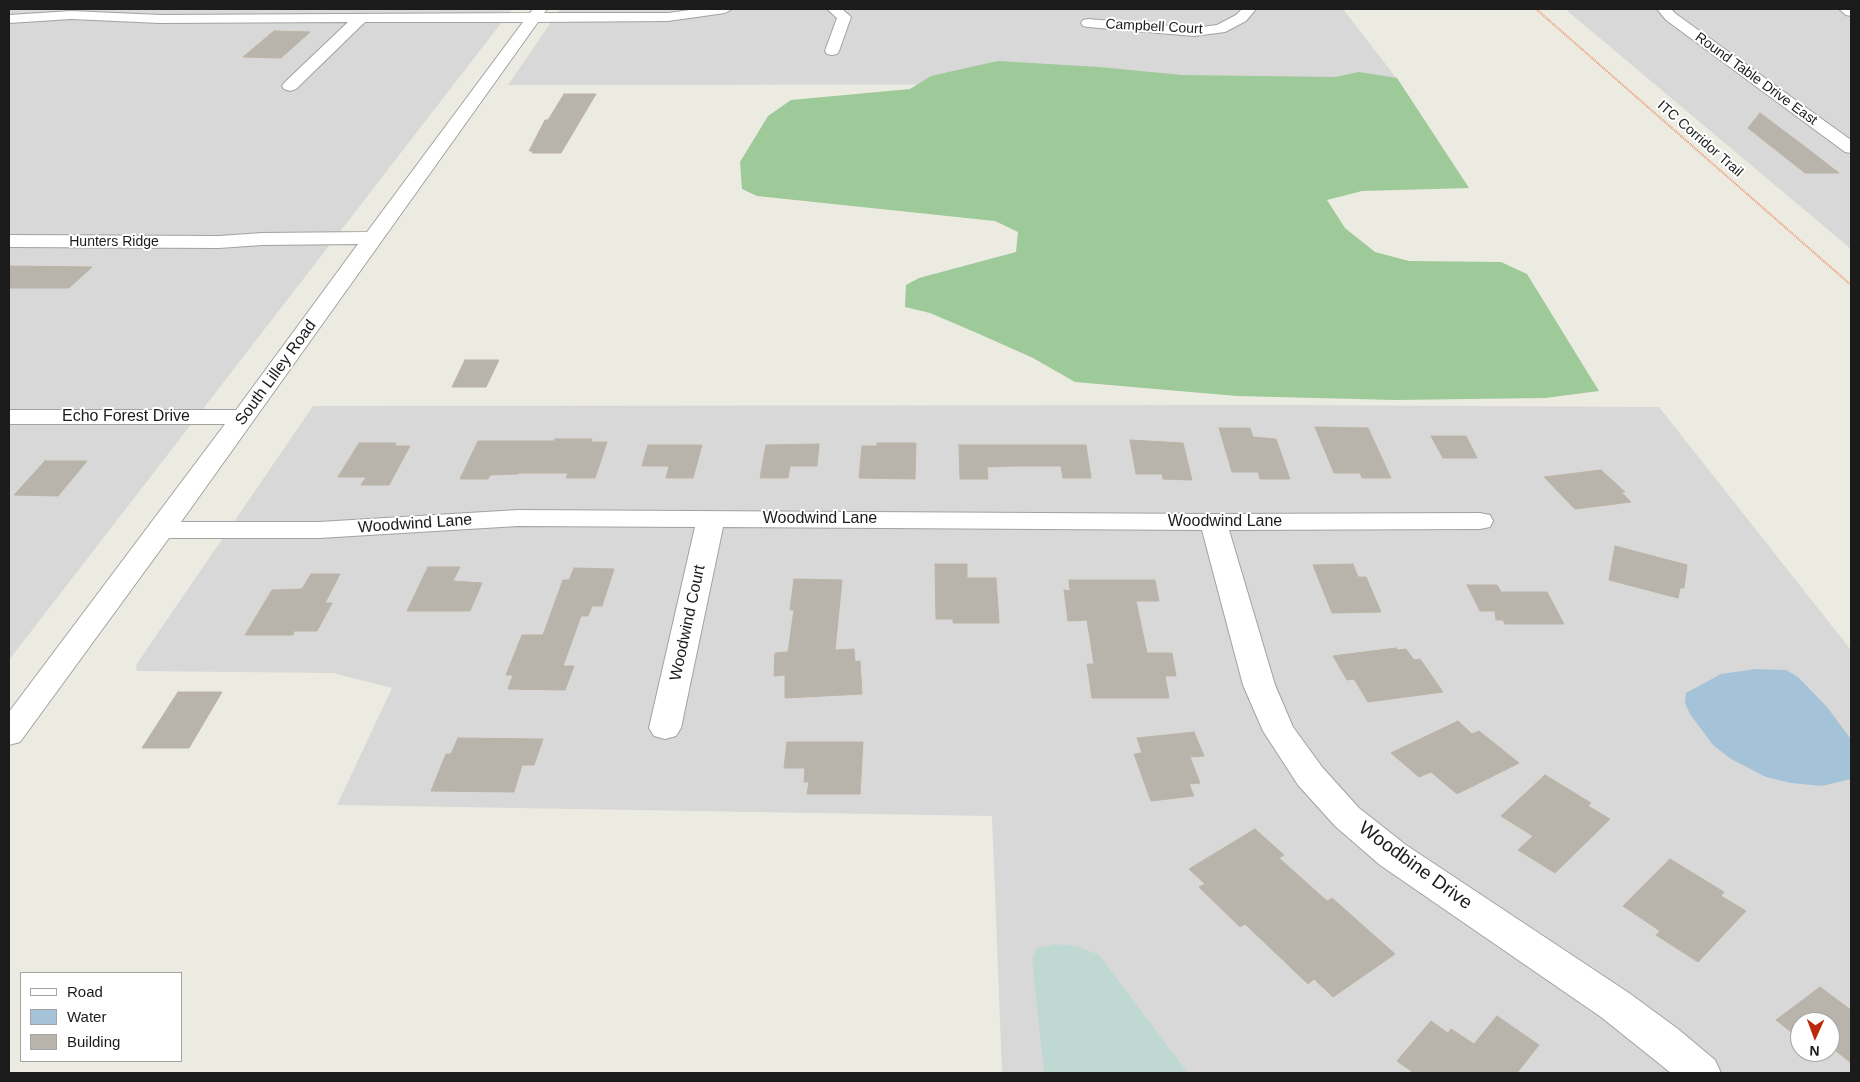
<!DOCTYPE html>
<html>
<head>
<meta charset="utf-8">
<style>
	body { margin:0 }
	#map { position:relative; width:1860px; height:1082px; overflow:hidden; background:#ecebe1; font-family:Arial,sans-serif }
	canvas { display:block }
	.frame { position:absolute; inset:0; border:10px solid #1b1b1b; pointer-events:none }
	.legend { position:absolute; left:20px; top:972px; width:162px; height:90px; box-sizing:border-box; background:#fff; border:1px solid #a4a4a4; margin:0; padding:6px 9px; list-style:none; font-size:15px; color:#1b1b1b }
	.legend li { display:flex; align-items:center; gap:10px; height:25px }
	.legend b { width:25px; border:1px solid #a4a4a4 }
	.north { position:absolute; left:1790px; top:1012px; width:50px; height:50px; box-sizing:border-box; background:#fff; border:1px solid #a4a4a4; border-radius:50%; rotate:182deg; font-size:14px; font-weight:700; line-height:20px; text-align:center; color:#1b1b1b }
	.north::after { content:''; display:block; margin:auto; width:18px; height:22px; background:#ba2b0c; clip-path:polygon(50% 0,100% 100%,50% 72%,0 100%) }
</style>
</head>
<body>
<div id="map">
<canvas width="1860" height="1082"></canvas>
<div class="frame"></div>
<ul class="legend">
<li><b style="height:6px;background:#fff"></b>Road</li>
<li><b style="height:14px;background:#a4c3d8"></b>Water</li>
<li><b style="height:14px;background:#b8b3ab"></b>Building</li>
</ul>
<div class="north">N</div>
</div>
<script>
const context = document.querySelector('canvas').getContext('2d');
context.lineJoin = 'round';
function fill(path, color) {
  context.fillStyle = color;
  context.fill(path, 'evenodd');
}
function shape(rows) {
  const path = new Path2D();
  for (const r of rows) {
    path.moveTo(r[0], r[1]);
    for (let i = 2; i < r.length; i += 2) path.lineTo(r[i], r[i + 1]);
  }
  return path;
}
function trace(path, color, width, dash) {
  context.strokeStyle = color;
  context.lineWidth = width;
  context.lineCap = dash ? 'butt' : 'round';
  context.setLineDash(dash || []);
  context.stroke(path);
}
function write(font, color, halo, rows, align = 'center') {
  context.font = font + ' Arial,sans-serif';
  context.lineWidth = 4;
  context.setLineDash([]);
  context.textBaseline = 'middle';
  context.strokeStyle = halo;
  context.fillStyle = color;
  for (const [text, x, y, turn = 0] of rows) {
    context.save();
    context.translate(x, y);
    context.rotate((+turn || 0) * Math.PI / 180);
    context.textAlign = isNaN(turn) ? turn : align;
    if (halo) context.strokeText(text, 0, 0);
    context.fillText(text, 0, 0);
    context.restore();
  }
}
const residential = shape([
	[9,9,512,9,9,660],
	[560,9,1343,9,1401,84,508,85],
	[1565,9,1851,9,1851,249],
	[1289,405,1659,407,1851,650,1851,1073,1002,1073,992,816,337,805,392,688,333,673,137,671,136,665,313,406],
	[1800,1022,1830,1022,1830,1052,1800,1052]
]);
const forest = shape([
	[998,61,1099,67,1182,75,1335,77,1359,72,1397,78,1469,188,1362,191,1327,200,1345,228,1375,252,1409,261,1501,262,1527,274,1599,391,1545,398,1395,400,1237,396,1075,382,1033,358,977,333,930,313,905,307,906,285,919,278,1016,252,1018,232,995,221,757,196,742,189,740,162,768,116,791,100,910,89,931,76]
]);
const wetland = shape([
	[1054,944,1077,946,1099,955,1188,1073,1044,1073,1032,959,1037,948]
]);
const water = shape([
	[1756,669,1786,670,1798,677,1827,707,1850,738,1851,779,1822,786,1791,783,1766,777,1731,759,1713,745,1690,714,1685,703,1686,693,1721,674]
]);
const building = shape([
	[274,31,310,32,281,58,243,57,274,31],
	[564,94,596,94,561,153,532,153,533,151,529,151,545,120,548,120,564,94],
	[1760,113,1804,146,1839,173,1805,173,1748,128,1760,113],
	[9,266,92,267,69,288,9,288,9,266],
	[465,360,499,360,486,387,452,387,465,360],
	[1315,427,1368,428,1391,478,1362,478,1360,473,1334,473,1315,427],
	[1219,428,1250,428,1253,437,1276,439,1290,479,1260,479,1258,472,1232,472,1219,428],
	[1431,436,1466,436,1477,458,1443,458,1431,436],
	[555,439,592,439,591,442,607,442,595,478,566,478,568,473,519,473,518,474,490,475,488,479,460,479,478,441,554,441,555,439],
	[1130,440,1183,443,1192,480,1163,479,1162,474,1136,474,1130,440],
	[359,443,396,443,395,446,410,446,389,485,361,485,366,477,338,477,359,443],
	[877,443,916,443,915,479,859,478,862,446,877,446,877,443],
	[819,444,817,466,790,466,788,478,760,478,766,445,819,444],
	[648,445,702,445,693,478,666,478,669,466,642,466,648,445],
	[959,445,1086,445,1091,478,1063,478,1061,466,1014,466,987,467,988,479,960,479,959,445],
	[45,461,87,461,58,496,14,495,45,461],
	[1601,470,1625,492,1621,492,1631,502,1575,509,1544,477,1601,470],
	[1615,546,1687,565,1684,588,1680,588,1678,598,1609,580,1615,546],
	[935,564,967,564,967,578,996,578,999,623,953,623,953,619,936,619,935,564],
	[1353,564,1358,577,1366,577,1381,612,1332,613,1313,565,1353,564],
	[428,567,460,567,453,581,482,583,470,611,407,611,428,567],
	[574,568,614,569,602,606,592,606,588,616,581,616,563,666,574,666,565,690,508,689,513,675,506,675,522,635,543,635,563,580,569,580,574,568],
	[311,574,340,574,325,603,332,603,317,631,294,631,293,635,245,635,272,590,302,589,311,574],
	[794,579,842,580,835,650,854,649,855,662,860,661,862,694,785,698,785,675,774,676,775,653,788,652,794,610,790,610,794,579],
	[1069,580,1155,580,1159,601,1136,601,1147,653,1172,653,1176,676,1165,676,1169,698,1092,698,1087,664,1094,664,1087,620,1068,621,1064,590,1070,591,1069,580],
	[1467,585,1497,585,1501,592,1547,592,1564,624,1505,624,1503,620,1496,620,1495,611,1480,611,1467,585],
	[1396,648,1397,650,1406,649,1414,660,1420,659,1443,692,1368,702,1354,679,1347,680,1333,656,1396,648],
	[178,692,222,692,189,748,142,748,178,692],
	[1458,721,1472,734,1479,731,1519,763,1457,794,1431,772,1419,777,1391,753,1458,721],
	[1194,732,1204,756,1190,757,1200,783,1189,784,1194,796,1151,801,1134,754,1142,753,1137,738,1194,732],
	[458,738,543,739,534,765,522,765,514,792,431,791,446,754,451,754,458,738],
	[787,742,863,742,860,794,807,794,809,782,804,782,805,768,784,768,787,742],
	[1545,775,1591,803,1588,806,1610,819,1555,873,1518,850,1533,836,1501,816,1545,775],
	[1255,829,1284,855,1279,858,1327,901,1332,898,1395,954,1333,997,1314,979,1308,984,1245,924,1240,927,1199,887,1205,884,1189,869,1255,829],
	[1670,859,1724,892,1721,896,1746,911,1698,962,1656,935,1660,931,1623,906,1670,859],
	[1820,987,1851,1010,1851,1063,1830,1046,1830,1022,1800,1022,1800,1039,1776,1020,1820,987],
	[1497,1016,1539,1045,1517,1073,1414,1073,1397,1061,1431,1021,1448,1033,1451,1029,1474,1044,1497,1016]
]);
const path = shape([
	[1536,9,1851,285]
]);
const minor = shape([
	[533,9,547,9,544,13,668,13,697,9,732,9,725,13,668,21,538,22,181,522,319,522,518,510,1213,514,1480,513,1490,515,1493,521,1490,527,1480,529,1229,530,1275,685,1293,727,1322,767,1359,808,1406,845,1629,993,1678,1029,1715,1060,1721,1073,1671,1073,1601,1017,1380,865,1335,826,1298,785,1263,731,1243,685,1202,530,723,527,681,728,676,736,665,739,654,736,649,728,695,527,518,526,319,538,169,538,20,742,9,745,9,712,225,424,9,424,9,410,236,410,358,244,262,245,219,248,9,247,9,235,219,236,262,233,367,232,523,22,365,22,296,89,290,91,284,89,282,86,284,83,348,22,160,23,71,19,9,23,9,15,71,11,160,15,530,13,533,9],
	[827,9,842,9,851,17,839,51,837,54,832,55,827,54,825,51,837,18,827,9],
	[1242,9,1256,9,1246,21,1225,32,1194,36,1088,27,1083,26,1081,23,1083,20,1088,19,1194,28,1217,25,1236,15,1242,9],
	[1657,9,1671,9,1676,14,1851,140,1851,153,1845,152,1666,20,1657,9],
	[1839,9,1851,9,1851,16,1846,15,1839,9]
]);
const farStreetnames = [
	["Campbell Court",1154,27,3],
	["Round Table Drive East",1756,79,36],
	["ITC Corridor Trail",1700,139,41],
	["Hunters Ridge",114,242]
];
const streetNames = [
	["South Lilley Road",276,373,-54],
	["Echo Forest Drive",126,417],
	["Woodwind Lane",820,519],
	["Woodwind Lane",1225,522],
	["Woodwind Lane",415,524,-4],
	["Woodwind Court",688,623,-78]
];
const nearStreetnames = [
	["Woodbine Drive",1415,866,36]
];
fill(residential, '#d9d8d8');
fill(forest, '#9ec998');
fill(wetland, '#bfd9d2');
fill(water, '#a4c3d8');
fill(building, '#b8b3ab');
trace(building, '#bdb4a5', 1);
trace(minor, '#a2a2a2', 2);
trace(path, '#f1926e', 2, [1, 1]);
fill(minor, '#fff');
write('14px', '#1b1b1b', '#fff', farStreetnames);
write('16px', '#1b1b1b', '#fff', streetNames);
write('19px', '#1b1b1b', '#fff', nearStreetnames);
</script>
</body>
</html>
